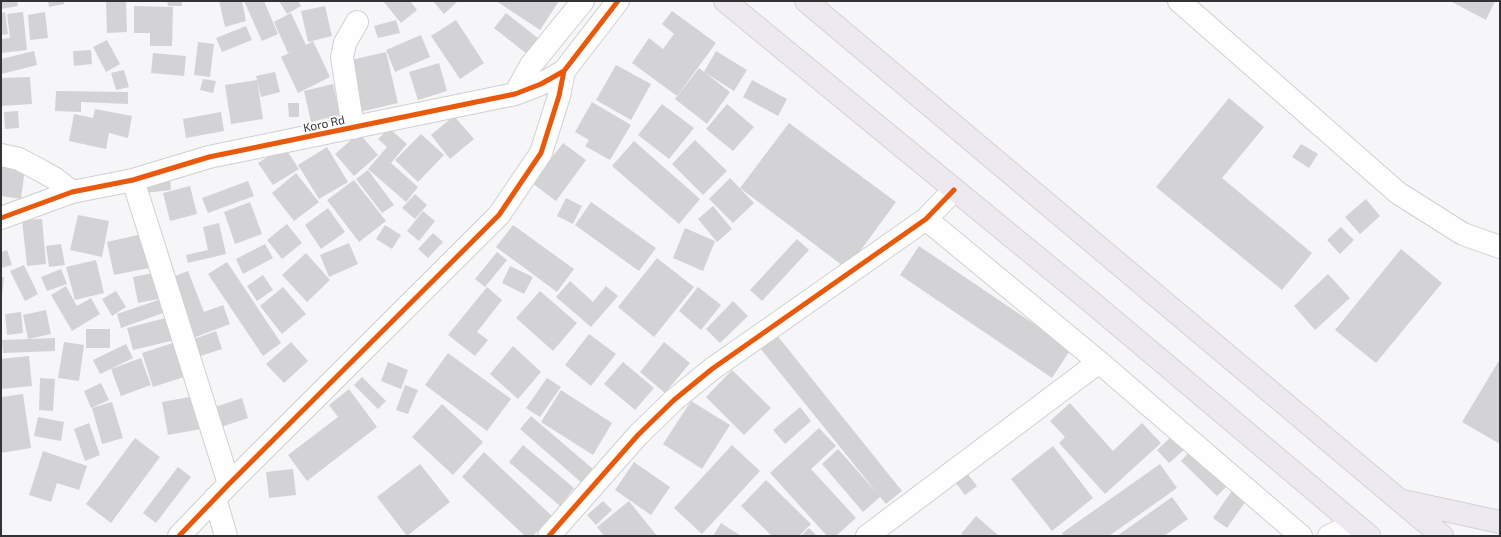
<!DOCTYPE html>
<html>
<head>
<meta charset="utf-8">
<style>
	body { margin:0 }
	#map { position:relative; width:1501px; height:537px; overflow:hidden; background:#f6f5f8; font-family:"Exo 2",sans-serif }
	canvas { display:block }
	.frame { position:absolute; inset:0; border:2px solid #333335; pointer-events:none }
</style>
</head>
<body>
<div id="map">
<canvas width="1501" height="537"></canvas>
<div class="frame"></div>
</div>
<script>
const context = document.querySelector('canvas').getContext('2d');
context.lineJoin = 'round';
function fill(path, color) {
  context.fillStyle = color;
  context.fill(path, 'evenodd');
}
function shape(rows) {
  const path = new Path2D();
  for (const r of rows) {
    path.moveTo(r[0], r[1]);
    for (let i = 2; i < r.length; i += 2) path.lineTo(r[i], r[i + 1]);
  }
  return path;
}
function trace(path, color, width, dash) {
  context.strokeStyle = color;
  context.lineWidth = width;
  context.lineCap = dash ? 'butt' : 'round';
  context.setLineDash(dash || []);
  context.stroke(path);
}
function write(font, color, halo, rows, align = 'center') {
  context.font = font + ' "Exo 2",sans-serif';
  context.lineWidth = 3.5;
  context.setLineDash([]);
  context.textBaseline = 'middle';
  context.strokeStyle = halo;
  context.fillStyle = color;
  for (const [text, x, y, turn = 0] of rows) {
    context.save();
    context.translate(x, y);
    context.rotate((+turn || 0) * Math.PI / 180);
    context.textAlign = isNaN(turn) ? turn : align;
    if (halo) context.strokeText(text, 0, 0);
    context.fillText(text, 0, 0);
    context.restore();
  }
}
const building = shape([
	[1,1,17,1,18,6,1,9],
	[48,1,64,1,64,4,49,7],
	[106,1,126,1,127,32,107,33],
	[167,1,182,1,182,6,168,6],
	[219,1,242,1,246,21,225,27],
	[244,1,264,1,278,34,262,41],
	[279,1,298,1,301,6,287,14],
	[383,1,410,1,417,10,401,23],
	[433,1,458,1,444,14],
	[496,1,559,1,540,30],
	[1453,1,1495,1,1486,20,1452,2],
	[134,6,173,7,172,46,150,46,150,33,134,33],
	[325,6,332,36,308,42,301,11],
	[672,11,716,43,677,96,632,63,649,38,663,49,674,34,662,24],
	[5,12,8,34,1,35,1,13],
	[23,12,27,50,1,53,1,39,10,38,7,14],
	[45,12,48,38,30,40,28,15],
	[291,13,306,45,313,41,330,77,298,93,281,57,295,50,288,53,274,22],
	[506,13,539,39,527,54,494,28],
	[396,20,400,33,378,38,374,26],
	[456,20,484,63,460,79,431,36],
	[246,26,252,40,222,52,216,38],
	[421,35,430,57,395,72,386,50],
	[107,40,120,64,106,72,93,47],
	[198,42,214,44,210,77,194,75],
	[91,50,92,64,74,66,73,51],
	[34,51,37,65,1,74,1,59],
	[716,51,747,70,734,91,704,72],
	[386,52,398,103,356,113,347,61],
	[153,53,186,56,184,76,151,73],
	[439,63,447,91,418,100,409,72],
	[616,65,651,84,631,120,596,100],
	[699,68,730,92,707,124,675,99],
	[124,70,129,87,116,90,111,73],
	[275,72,280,92,261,97,256,76],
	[30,77,32,104,1,106,1,78],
	[203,79,216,81,213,93,200,90],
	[257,80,263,119,231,124,225,85],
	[752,80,787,99,778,116,743,97],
	[333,84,340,115,311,122,304,91],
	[56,91,128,92,128,104,81,102,81,112,55,111],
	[1229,98,1264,127,1222,178,1312,253,1282,290,1156,187],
	[592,102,631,125,610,160,585,146,589,140,575,132],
	[288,103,299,103,299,117,289,117],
	[662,104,694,128,669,159,638,135],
	[727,104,754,127,733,151,706,129],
	[95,109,132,116,128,138,109,133,106,149,69,141,74,114,93,118],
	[18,111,19,128,5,129,4,112],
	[221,112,224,131,186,138,183,119],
	[454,116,474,139,450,159,431,135],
	[789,123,896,202,847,269,740,188],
	[389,128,407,144,391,163,418,187,406,202,368,169,387,147,378,139],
	[359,133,378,155,354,176,335,154],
	[421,134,444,155,418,182,395,160],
	[695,140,727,171,703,195,672,164],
	[634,141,700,199,679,224,612,166],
	[563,143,586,160,556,201,532,183],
	[1301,144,1318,154,1309,168,1292,157],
	[284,146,299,169,273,185,258,163],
	[327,147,348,182,319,199,298,165],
	[1,165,25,168,21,199,1,196],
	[368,170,394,205,382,213,356,179],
	[296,173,319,202,294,221,272,193],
	[170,178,171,190,145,193,144,180],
	[730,178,754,203,733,223,709,199],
	[354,180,386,221,359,242,327,200],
	[248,181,254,196,208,213,202,198],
	[190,186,197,214,170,221,163,193],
	[415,194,427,205,415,219,402,208],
	[566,198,582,206,573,224,557,216],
	[1366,199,1380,216,1360,234,1345,217],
	[250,202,262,234,235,244,224,212],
	[591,202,656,248,639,271,575,225],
	[713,206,732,229,717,242,698,219],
	[328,208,345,232,321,249,305,225],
	[423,211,435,221,419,241,407,231],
	[78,215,109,221,102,257,70,250],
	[42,219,46,264,27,266,22,220],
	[219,223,226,254,188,263,186,255,208,250,203,227],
	[287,224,302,243,282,259,267,240],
	[385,225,401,235,392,249,376,239],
	[513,225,574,269,557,292,496,247],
	[1341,227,1354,240,1340,254,1327,240],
	[685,228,715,241,703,271,673,258],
	[433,233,443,242,428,258,418,249],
	[142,234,149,268,114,275,107,242],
	[797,239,809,250,762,301,750,290],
	[349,243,358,264,329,277,320,255],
	[61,244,65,265,49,267,46,246],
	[265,244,273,258,243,274,236,259],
	[919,246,1071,349,1052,378,900,275],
	[1401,249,1442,283,1376,363,1335,330],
	[7,250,12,265,1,268,1,252],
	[497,252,507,260,485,287,475,279],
	[306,253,330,280,307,302,282,275],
	[657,258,694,287,654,337,618,307],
	[96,260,104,293,75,300,66,267],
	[227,262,281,343,263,356,208,274],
	[24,265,38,294,25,301,10,271],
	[510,266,533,277,524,294,502,283],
	[61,269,67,284,47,291,41,277],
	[188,271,204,312,223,305,230,324,193,338,167,279],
	[158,272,163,298,138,303,133,277],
	[1328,274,1350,298,1315,330,1294,306],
	[263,275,273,290,257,301,247,286],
	[1,277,4,277,2,297,1,297],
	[570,281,593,302,606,286,618,296,591,327,556,297],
	[66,286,77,306,91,298,100,314,72,331,51,295],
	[283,287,306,314,282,334,260,306],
	[487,287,502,300,477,332,488,340,475,356,448,335],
	[698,287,721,305,701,330,679,311],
	[116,291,126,307,112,316,102,299],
	[540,291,577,323,553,351,516,318],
	[161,299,166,312,121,328,117,314],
	[733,301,748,316,720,343,706,329],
	[46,310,51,334,28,339,23,315],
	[21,312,23,333,7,335,5,314],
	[169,317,175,340,133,350,127,328],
	[86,329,110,329,110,348,86,348],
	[216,331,222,349,200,356,194,339],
	[589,334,616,354,591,386,565,365],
	[776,334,902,491,886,504,880,497,863,512,822,464,838,449,878,494,760,348],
	[55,338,55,351,3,353,2,340],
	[64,342,84,345,79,381,58,378],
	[176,342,187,376,153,387,142,353],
	[291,342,308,361,284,383,266,364],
	[664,342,690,363,665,393,640,372],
	[126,344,133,358,100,374,93,360],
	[513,346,541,372,518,399,490,374],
	[448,353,511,399,487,431,425,385],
	[29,356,32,386,1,389,1,359],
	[141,358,151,385,121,396,111,369],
	[1500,359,1500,444,1462,422],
	[388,362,408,370,401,389,381,381],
	[623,362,654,388,635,410,604,384],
	[732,370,771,408,744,435,706,397],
	[362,377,386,401,378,409,354,385],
	[40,378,55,379,53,411,39,410],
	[547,378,561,387,540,417,526,408],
	[101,383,109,400,91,408,84,391],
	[405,385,418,390,408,414,396,410],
	[349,389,377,427,307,481,288,455,338,417,329,405],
	[561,390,612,423,593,455,541,422],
	[23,394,31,448,1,453,1,397],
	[195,396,201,429,168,435,162,402],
	[242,398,248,418,221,427,215,407],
	[691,401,730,425,702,469,663,444],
	[112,402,123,438,102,444,92,408],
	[1070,403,1113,451,1142,423,1161,443,1105,494,1059,443,1065,437,1050,421],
	[442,404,483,442,453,475,412,437],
	[800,407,811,421,785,444,773,430],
	[531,416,593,469,582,483,520,429],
	[38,417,64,422,61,441,34,436],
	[89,423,100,455,85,461,74,429],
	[819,428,836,446,811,469,856,518,836,536,827,536,770,473],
	[1172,436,1184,450,1169,463,1157,450],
	[135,438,160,457,111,523,86,504],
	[523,445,574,488,560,506,509,462],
	[732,445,760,471,702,534,674,508],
	[1053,446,1093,498,1052,531,1011,479],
	[43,451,87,466,79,490,57,483,51,502,29,495],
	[1190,451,1227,486,1217,496,1181,461],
	[484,452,552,516,533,536,525,536,462,477],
	[634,462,670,487,651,515,615,490],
	[420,464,450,502,407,536,377,497],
	[1160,464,1177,488,1109,536,1064,536,1062,533],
	[178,467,191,477,156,523,143,513],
	[293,469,296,495,269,498,266,472],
	[967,473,977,486,965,495,955,482],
	[766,480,811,524,799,536,772,536,741,506],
	[1236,485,1250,495,1227,528,1213,518],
	[1172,497,1188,519,1164,536,1117,536],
	[603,501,612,510,596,525,587,515],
	[629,501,657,536,604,536,597,527],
	[976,516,999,536,964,536,961,534],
	[721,523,741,536,713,536],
	[809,528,817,536,801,536]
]);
const minor = shape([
	[1179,1,1398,193,1463,234,1500,247],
	[515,94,531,65,583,1],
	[353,128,342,57,345,43,357,22],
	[1,155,19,159,36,168,54,178,72,192],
	[133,180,229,484],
	[1,218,72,192,133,180,209,157,515,94,541,84,564,71,618,1],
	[926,219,1099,362,1301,536],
	[215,498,226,536],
	[179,536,229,484,499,215,541,153,559,96,564,71],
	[549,536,638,435,674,400,712,369,926,219,954,190],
	[867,536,1099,362],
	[1329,536,1354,524]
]);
const major = shape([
	[725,1,1089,300,1369,536],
	[806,1,1442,536],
	[1403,501,1500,522]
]);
const cycleway = shape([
	[1,218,72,192,133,180,209,157,515,94,541,84,564,71,618,1],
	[179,536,229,484,499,215,541,153,559,96,564,71],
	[549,536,638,435,674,400,712,369,926,219,954,190]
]);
const streetNames = [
	["Koro Rd",324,124,-12]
];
fill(building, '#d3d3d5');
trace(minor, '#d0cfd1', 24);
trace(major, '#d3d2d4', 24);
trace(minor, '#fefefe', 22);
trace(major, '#eee8f0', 22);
trace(cycleway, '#e8590c', 5);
write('12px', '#333335', '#fff', streetNames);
</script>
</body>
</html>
